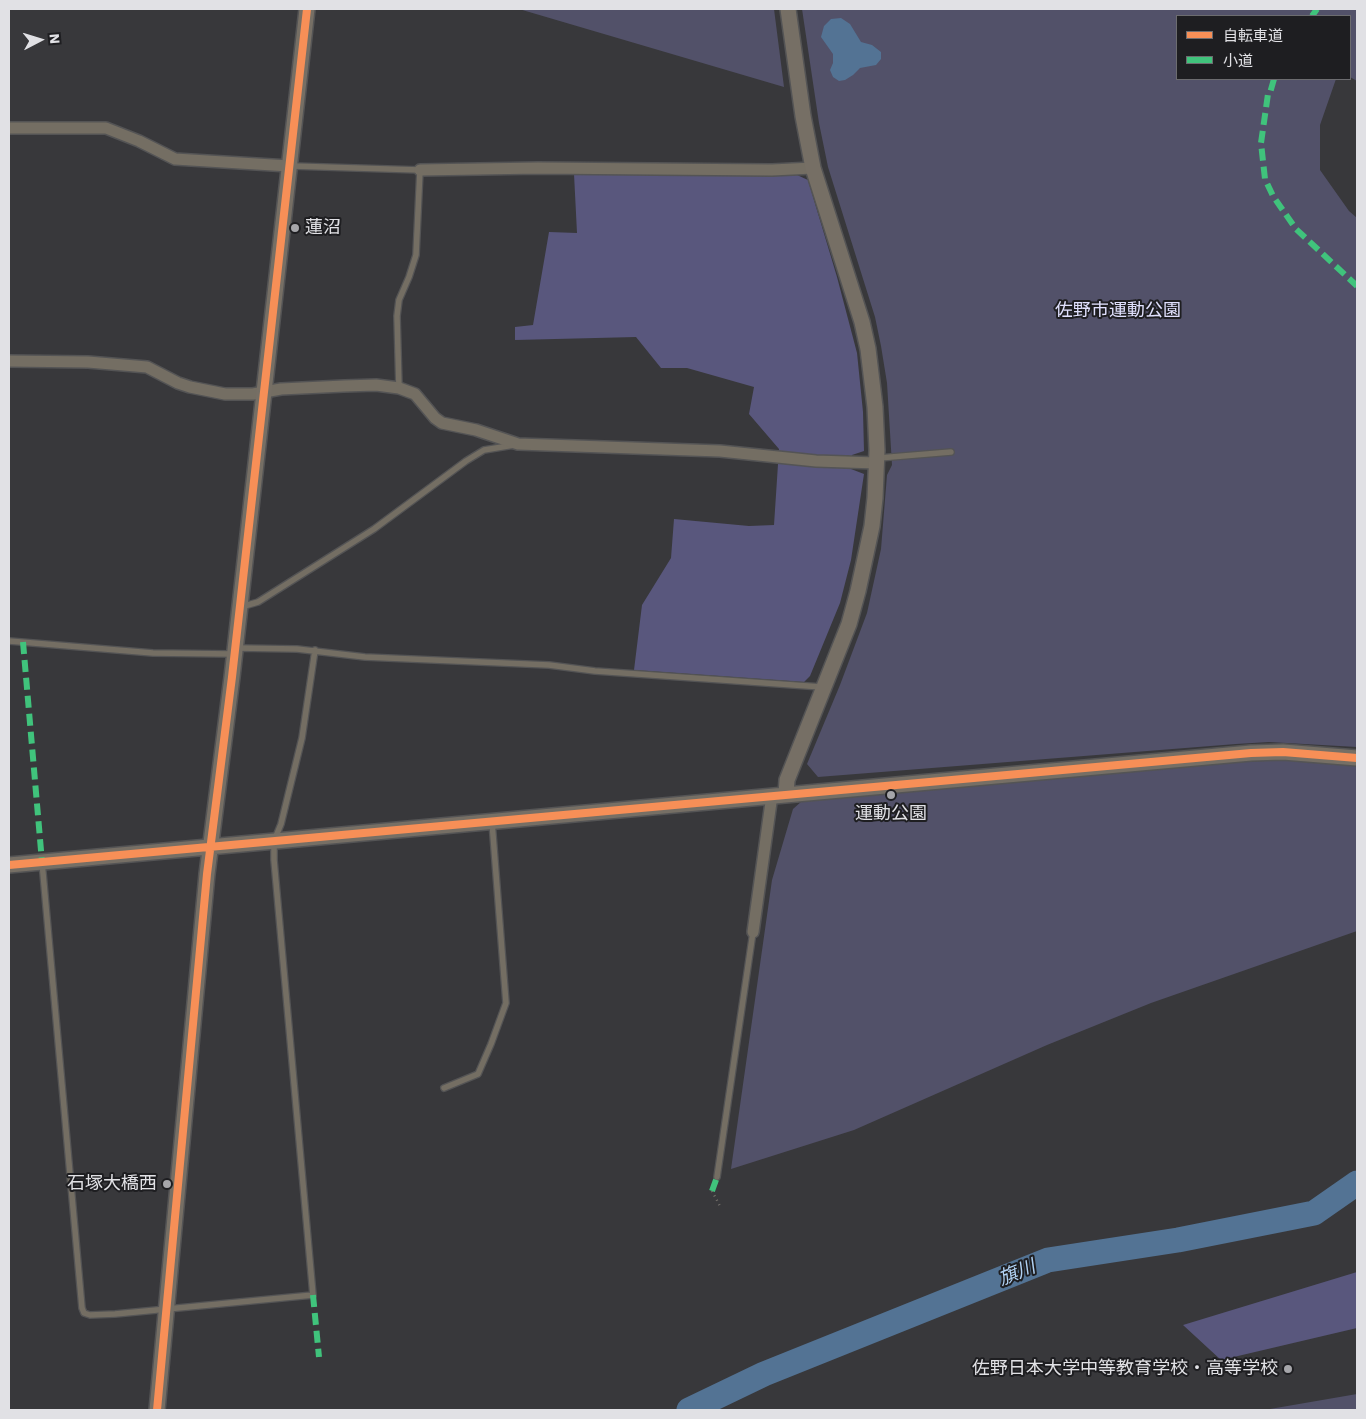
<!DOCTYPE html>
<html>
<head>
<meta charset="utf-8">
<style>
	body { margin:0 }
	#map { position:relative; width:1366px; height:1419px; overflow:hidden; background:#38383b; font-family:"Work Sans","Noto Sans JP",sans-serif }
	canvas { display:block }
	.frame { position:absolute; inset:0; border:10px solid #e1e1e5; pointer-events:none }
	.legend { position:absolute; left:1176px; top:15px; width:175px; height:65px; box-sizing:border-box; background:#1e1e21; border:1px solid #6c6c6f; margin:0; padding:6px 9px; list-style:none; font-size:15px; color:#e1e1e5 }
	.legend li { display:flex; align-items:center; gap:10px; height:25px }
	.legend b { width:25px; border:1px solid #6c6c6f }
	.north { position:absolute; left:15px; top:15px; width:50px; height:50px; -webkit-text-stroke:4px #1e1e21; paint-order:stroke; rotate:85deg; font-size:14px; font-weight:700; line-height:20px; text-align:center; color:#e1e1e5 }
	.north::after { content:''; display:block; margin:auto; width:18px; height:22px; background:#e1e1e5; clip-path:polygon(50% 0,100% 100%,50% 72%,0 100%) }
</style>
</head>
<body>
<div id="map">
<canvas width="1366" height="1419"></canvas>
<div class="frame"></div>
<ul class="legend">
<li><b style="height:6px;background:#f78f57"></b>自転車道</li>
<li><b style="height:6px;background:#40c37c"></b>小道</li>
</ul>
<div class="north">N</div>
</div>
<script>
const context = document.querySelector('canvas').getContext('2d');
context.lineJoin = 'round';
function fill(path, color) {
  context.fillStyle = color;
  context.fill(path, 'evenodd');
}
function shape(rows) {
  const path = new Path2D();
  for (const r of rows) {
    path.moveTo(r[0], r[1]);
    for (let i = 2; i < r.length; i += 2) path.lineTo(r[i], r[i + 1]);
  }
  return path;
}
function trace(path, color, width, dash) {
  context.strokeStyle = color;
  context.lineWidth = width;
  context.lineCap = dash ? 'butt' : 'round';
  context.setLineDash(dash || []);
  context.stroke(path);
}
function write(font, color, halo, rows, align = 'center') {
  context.font = font + ' "Work Sans","Noto Sans JP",sans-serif';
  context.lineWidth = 4;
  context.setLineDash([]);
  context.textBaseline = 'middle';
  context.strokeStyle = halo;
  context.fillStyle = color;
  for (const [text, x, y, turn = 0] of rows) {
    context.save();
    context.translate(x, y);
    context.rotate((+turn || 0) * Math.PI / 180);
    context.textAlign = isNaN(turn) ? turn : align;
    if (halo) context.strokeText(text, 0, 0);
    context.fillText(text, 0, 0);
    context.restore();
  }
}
const green = shape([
	[519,9,774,9,784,87],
	[802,9,1357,9,1357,81,1350,77,1350,16,1177,16,1177,79,1336,79,1320,125,1320,170,1349,211,1357,218,1357,747,1269,742,1236,744,818,777,807,764,840,685,867,613,881,549,887,475,892,465,887,383,881,346,875,317,828,167,819,123],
	[1299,760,1357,764,1357,931,1151,1003,1047,1045,854,1130,731,1169,772,880,793,809,802,801,1230,762],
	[1357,1394,1357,1410,1270,1410,1270,1409]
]);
const forest = shape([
	[574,174,797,175,808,180,837,277,857,353,863,412,864,451,852,455,851,469,864,474,851,560,840,603,810,676,804,682,634,670,642,605,671,558,674,519,749,526,774,525,779,449,749,414,754,387,687,368,661,368,636,337,515,340,515,327,533,325,549,232,577,233],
	[1357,1272,1357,1328,1221,1360,1183,1325]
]);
const water = shape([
	[841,18,850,24,861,42,872,45,881,52,881,59,876,65,860,68,853,75,845,80,839,81,833,77,830,70,833,63,833,54,821,37,824,26,831,19]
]);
const river = shape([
	[689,1410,764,1374,1048,1260,1178,1240,1314,1213,1357,1183]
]);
const path = shape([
	[712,1191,721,1208]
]);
const lane = shape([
	[292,166,420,170,416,255,409,277,399,300,397,316,399,388],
	[879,458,951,452],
	[241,607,258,602,374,529,466,461,484,450,514,445],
	[9,641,153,653,233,654],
	[236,648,297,649,365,657,549,665,595,671,822,687],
	[42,862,82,1308,84,1313,90,1315,115,1314,313,1295,274,860,274,841,281,824,302,738,315,650],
	[444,1088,478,1074,491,1044,506,1003,492,822],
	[717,1177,753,932]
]);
const street = shape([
	[9,128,106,128,139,141,175,159,289,166],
	[420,170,538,168,772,170,813,168],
	[9,361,88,362,147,367,178,383,190,387,225,394,253,394,281,389,344,386,376,385,399,388,415,394,435,418,442,423,476,430,518,444,720,451,816,461,876,463],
	[753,932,772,795]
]);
const secondary = shape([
	[786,794,787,780,849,624,858,591,872,526,875,498,877,450,875,407,868,349,862,322,813,168,803,116,788,9],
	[9,865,1251,753,1283,752,1357,758],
	[157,1410,207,874,232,677,307,9]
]);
const quiet = shape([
	[1312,16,1317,9],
	[1274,79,1270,93,1268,94,1261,143,1265,179,1273,196,1296,229,1357,286],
	[23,642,42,862],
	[712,1191,717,1177],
	[313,1295,319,1357]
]);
const cycleway = shape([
	[9,865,1251,753,1283,752,1357,758],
	[157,1410,207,874,232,677,307,9]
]);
const markers = [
	[295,228,5,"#a6a6aa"],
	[891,795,5,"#a6a6aa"],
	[167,1184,5,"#a6a6aa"],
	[1288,1369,5,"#a6a6aa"]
];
const poiNames = [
	["蓮沼",305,228,"left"],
	["運動公園",891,814,"center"],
	["石塚大橋西",157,1184],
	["佐野日本大学中等教育学校・高等学校",1278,1369]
];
const parkNames = [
	["佐野市運動公園",1118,311]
];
const waterNames = [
	["旗川",1017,1273,-22]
];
fill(green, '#525169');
fill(forest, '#59577d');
fill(water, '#537394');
trace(river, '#537394', 25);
trace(lane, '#545455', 8);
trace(street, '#545455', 14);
trace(secondary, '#545455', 18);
trace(path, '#74706b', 2.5, [1, 4]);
trace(lane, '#746e63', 5.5);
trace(street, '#746e63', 11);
trace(secondary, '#766f65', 15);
trace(quiet, '#40c37c', 6, [12, 6]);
trace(cycleway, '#f78f57', 8);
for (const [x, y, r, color] of markers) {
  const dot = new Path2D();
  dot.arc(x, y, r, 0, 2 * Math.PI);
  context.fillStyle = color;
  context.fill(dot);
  trace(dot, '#1e1e21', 2);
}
write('18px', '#e1e1e5', '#1e1e21', poiNames, 'right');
write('18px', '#e0e0fd', '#1e1e21', parkNames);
write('italic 19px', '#b1d2f4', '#1e1e21', waterNames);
</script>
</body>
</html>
